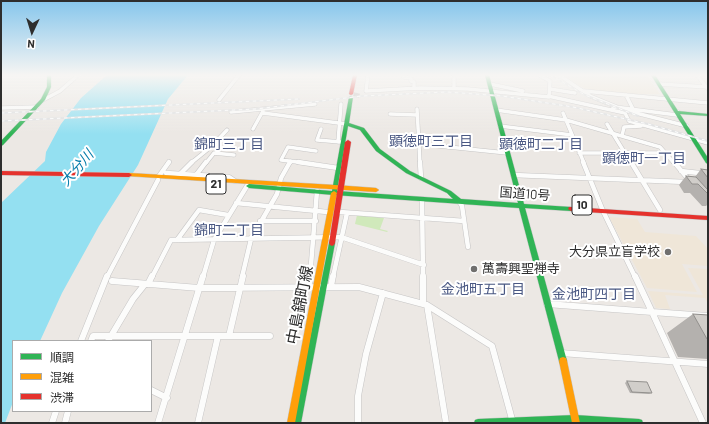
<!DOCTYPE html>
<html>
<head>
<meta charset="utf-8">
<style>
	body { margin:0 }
	#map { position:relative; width:709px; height:424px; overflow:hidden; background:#ece8e4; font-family:Barlow,"Noto Sans JP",sans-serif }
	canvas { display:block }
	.frame { position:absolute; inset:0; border:2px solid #2e2e2e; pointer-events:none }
	.legend { position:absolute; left:12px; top:340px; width:140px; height:72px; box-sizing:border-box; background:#fff; border:1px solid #ababab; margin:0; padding:5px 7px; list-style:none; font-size:12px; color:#2e2e2e }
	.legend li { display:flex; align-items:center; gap:8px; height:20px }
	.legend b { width:20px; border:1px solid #ababab }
	.north { position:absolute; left:12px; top:12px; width:40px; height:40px; -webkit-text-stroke:3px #fff; paint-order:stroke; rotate:184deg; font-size:11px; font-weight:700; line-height:16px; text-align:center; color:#2e2e2e }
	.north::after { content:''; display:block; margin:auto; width:14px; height:18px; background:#2e2e2e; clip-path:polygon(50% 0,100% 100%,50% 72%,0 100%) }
</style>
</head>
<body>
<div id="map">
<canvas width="709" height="424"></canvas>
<div class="frame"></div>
<ul class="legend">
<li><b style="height:5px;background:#30b455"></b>順調</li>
<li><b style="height:5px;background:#ff9f0a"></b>混雑</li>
<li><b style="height:5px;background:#e5322d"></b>渋滞</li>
</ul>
<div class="north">N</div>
</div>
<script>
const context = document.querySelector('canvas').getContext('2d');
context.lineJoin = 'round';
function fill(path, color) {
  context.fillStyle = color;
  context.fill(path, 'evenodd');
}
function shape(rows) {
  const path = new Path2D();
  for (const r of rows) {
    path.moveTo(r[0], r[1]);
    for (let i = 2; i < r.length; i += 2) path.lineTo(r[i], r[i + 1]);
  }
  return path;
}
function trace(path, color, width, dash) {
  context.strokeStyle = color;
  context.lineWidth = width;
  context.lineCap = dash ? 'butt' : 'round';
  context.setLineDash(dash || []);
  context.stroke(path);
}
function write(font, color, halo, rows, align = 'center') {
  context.font = font + ' Barlow,"Noto Sans JP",sans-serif';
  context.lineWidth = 4;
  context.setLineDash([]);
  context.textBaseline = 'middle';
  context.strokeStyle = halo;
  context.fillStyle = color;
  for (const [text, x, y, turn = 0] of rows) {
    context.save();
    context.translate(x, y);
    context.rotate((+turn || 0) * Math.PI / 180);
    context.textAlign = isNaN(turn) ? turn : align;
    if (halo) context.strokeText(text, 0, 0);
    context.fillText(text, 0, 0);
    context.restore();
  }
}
const education = shape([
	[560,75,647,75,660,94,629,94,585,89],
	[609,217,637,219,645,232,696,236,708,249,708,266,682,264,697,292,647,288],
	[688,268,708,269,708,304,705,298,665,295,670,309,656,308,648,291,703,295]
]);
const green = shape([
	[357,215,384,218,380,229,388,231,387,232,355,224]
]);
const water = shape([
	[107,75,188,75,168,99,138,165,99,226,62,293,40,341,13,341,13,402,5,423,1,423,1,203,45,161,46,152,61,124,81,98]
]);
const highwayTunnel = shape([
	[356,97,357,93]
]);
const streetFar2 = shape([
	[368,75,366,91,420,88,468,89,549,97,550,81,539,75],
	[403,75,403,77,411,78,411,81,414,82,414,88],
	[454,75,454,88],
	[559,75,590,96,617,107],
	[697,75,707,88],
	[490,84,523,91],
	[659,84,708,87],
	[550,89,575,93],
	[584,91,708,103],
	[626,95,634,111],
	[548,96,611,110,615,107,677,115,678,112],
	[43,100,60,91,78,75],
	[219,100,239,75],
	[1,108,37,107],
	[417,109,420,163],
	[496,110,566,120,660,147,674,163],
	[611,110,625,113,629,121,708,143],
	[628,111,687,126],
	[231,112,315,104],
	[263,113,346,124],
	[563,113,584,163],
	[390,114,417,115],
	[607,124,631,163],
	[500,126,572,135],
	[253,129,263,111],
	[321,129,317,140,341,142],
	[622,136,624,127,641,126],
	[338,142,341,104],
	[419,144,507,153],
	[579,153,665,153],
	[168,163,169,162],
	[191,163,212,146,227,130],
	[206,163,214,153,234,155],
	[290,163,291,161],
	[305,163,281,160,288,147,316,151]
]);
const streetFar1 = shape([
	[298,162,338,168],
	[420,162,421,178],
	[583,162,603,211,635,277],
	[631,162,660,210],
	[674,162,689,180],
	[681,171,708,174],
	[166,173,229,177,235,181],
	[180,174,192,162],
	[196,175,206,162],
	[513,175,686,182],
	[159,176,169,162],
	[422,199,423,277],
	[459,201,462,206,468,247],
	[236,203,327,212],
	[340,212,464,221],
	[260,221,316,221],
	[177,240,199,210,228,215],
	[107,277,158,180],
	[152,277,171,240,341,237,424,265],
	[203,277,214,240,247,186],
	[242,277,251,239,277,194,281,178,290,162],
	[310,277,317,191],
	[333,277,347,213]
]);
const street = shape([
	[423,276,423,304],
	[635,276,652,312,708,316],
	[112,281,199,288,359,287,427,305,492,346,513,423],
	[148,284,152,276],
	[331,286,333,276],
	[309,287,310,276],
	[547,304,652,312,703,423],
	[427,305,446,423],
	[229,336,243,276],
	[81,341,107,276],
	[91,341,93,336,270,336],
	[108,341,133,299,145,284],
	[561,353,708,364],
	[151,390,167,398],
	[52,423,56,411],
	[65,423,68,411],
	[158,423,203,276],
	[198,423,218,336],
	[358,423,358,396,366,354,383,293]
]);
const fast = shape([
	[47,75,51,75,51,87,45,100,3,145,1,146,1,141,41,99,47,87,47,75],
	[485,75,489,75,524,204,571,207,574,209,571,211,525,208,567,361,566,364,563,365,560,364,559,361,519,208,334,195,249,188,246,186,249,184,332,191,349,97,351,96,353,97,349,123,364,128,380,149,410,171,451,191,461,199,518,203,485,75],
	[348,126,360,130,376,151,406,173,447,193,453,199,337,191,348,126],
	[651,75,655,75,678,111,708,114,708,116,680,114,708,158,708,164,706,163,651,75],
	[332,240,334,241,335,243,301,423,293,423,329,243,330,241,332,240],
	[575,415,639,419,642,420,643,423,474,423,475,420,478,419,575,415]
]);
const slow = shape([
	[129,173,335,185,376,188,379,190,376,192,127,176,126,175,127,174,129,173],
	[334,191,337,193,295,423,287,423,331,193,334,191],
	[563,357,566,358,567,361,580,423,572,423,559,361,560,358,563,357]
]);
const jam = shape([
	[353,75,357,75,353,94,351,95,349,94,353,75],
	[348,140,351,142,343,193,335,243,334,245,332,246,330,245,329,243,345,142,348,140],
	[1,171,129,173,132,175,129,177,1,175,1,171],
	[569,207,571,207,708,216,708,220,571,211,568,209,569,207]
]);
const rail = shape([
	[550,75,585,95,638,116],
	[1,113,299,99],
	[1,121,256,109,362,96,447,92,502,96,573,107,648,124,708,141]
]);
const wall = shape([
	[701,169,708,170,708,204,706,206,702,206,690,193,684,193,679,185,686,176,695,177],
	[693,314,708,315,708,359,678,357,667,333],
	[627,381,652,393,649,394,630,393,625,383]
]);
const building = shape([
	[701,169,708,170,708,178,701,169],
	[686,176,696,177,708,190,708,194,698,184,692,184,686,176],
	[693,314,708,315,708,339,707,339,693,314],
	[627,381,647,382,652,393,632,392,627,381]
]);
const markers = [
	[668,252,4,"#706f6e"],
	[474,269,4,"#706f6e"]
];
const shields = [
	[216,184,20],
	[582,205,20]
];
const shieldNames = [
	["21",216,184],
	["10",582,205]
];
const streetNames = [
	["国道10号",525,194,4]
];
const poiNames = [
	["大分県立盲学校",660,252],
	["萬壽興聖禅寺",482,269,"left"]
];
const neighbourhoodNames = [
	["顕徳町三丁目",431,141],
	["錦町三丁目",229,144],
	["顕徳町二丁目",541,144],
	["顕徳町一丁目",644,158],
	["錦町二丁目",229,230],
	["金池町五丁目",483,289],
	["金池町四丁目",594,294]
];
const waterNames = [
	["大分川",77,168,-49]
];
const nearStreetnames = [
	["中島錦町線",300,305,-79]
];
fill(education, '#efe6d8');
fill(green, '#d0e9bb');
fill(water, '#94e0f1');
trace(highwayTunnel, '#c6c3c0', 6, [6, 3]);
trace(streetFar2, '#c6c5c5', 4.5);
trace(streetFar1, '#c6c5c5', 5.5);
trace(street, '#c6c5c5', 7);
trace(fast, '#c6c5c5', 1);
trace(slow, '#c6c5c5', 1);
trace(jam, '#c6c5c5', 1);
trace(streetFar2, '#fcfcfb', 3.5);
trace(streetFar1, '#fcfcfb', 4.5);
trace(street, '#fcfcfb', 6);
fill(fast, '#30b455');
fill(slow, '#ff9f0a');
fill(jam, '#e5322d');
trace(rail, '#dfe0e1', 2);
trace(rail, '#fff', 1, [3.5]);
fill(wall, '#b4b1ae');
fill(building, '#d1ceca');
trace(building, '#92908d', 1);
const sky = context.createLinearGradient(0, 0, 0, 134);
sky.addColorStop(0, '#86c6ec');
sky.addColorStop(0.56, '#f6f5f3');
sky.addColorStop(1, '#f6f5f300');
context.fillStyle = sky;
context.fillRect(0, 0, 709, 134);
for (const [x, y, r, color] of markers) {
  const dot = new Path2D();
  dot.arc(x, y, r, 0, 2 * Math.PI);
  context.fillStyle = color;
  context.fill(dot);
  trace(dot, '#fff', 1.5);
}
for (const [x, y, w] of shields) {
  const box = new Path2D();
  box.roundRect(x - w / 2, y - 10, w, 20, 3);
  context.fillStyle = '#fff';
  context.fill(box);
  trace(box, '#2e2e2e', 1);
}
write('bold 12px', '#2e2e2e', null, shieldNames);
write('13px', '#2e2e2e', '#fff', streetNames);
write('13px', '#2e2e2e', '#fff', poiNames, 'right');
write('14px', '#4a5883', '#fff', neighbourhoodNames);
write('italic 14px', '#057dab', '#fff', waterNames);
write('16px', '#2e2e2e', '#fff', nearStreetnames);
</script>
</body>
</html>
